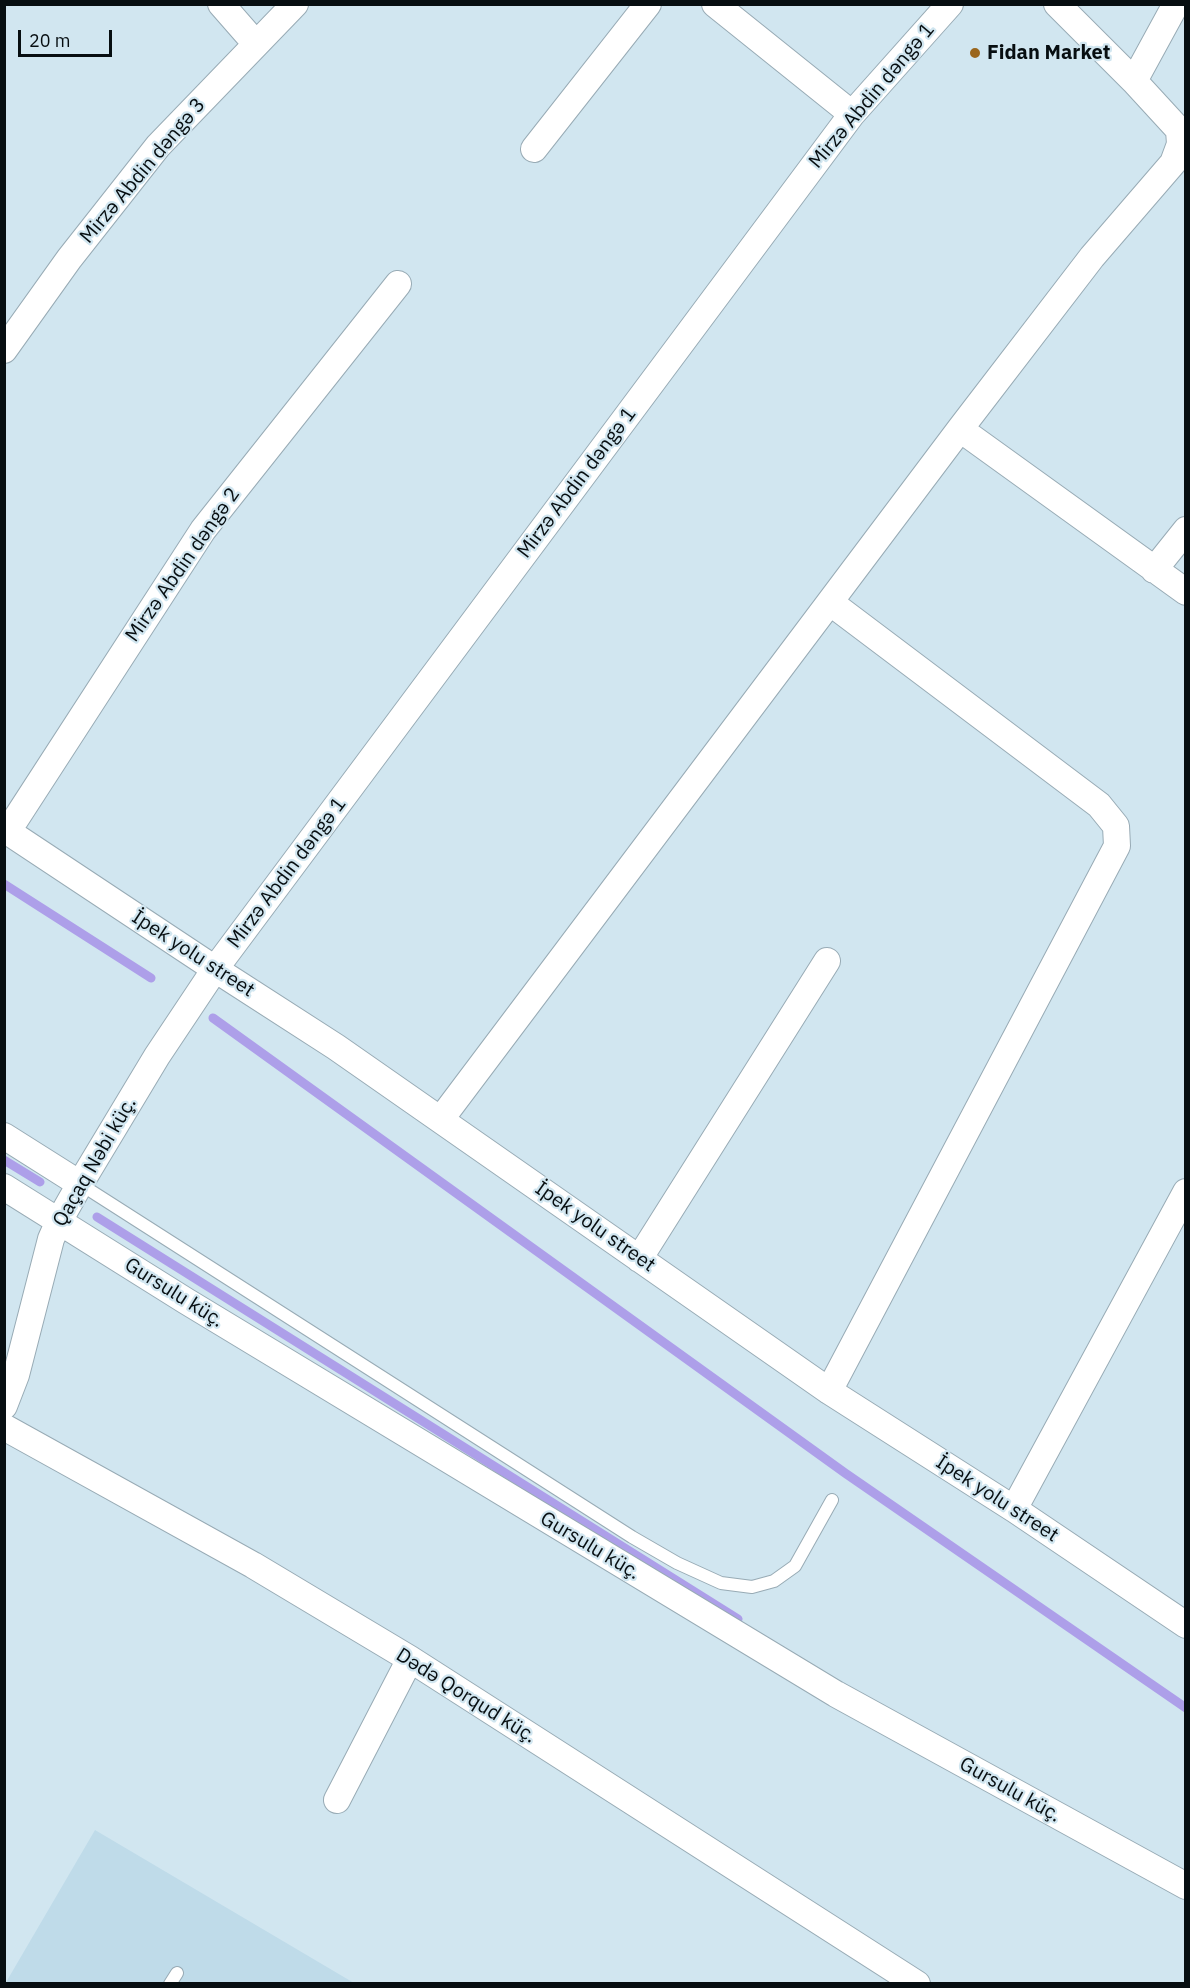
<!DOCTYPE html>
<html>
<head>
<meta charset="utf-8">
<style>
	body { margin:0 }
	#map { position:relative; width:1190px; height:1988px; overflow:hidden; background:#d1e6f0; font-family:"IBM Plex Sans",sans-serif }
	canvas { display:block }
	.frame { position:absolute; inset:0; border:6px solid #070e11; pointer-events:none }
	.scale { position:absolute; left:18px; top:30px; width:94px; height:27px; box-sizing:border-box; border:3px solid #070e11; border-top:0; padding-left:8px; font-size:18px; line-height:21px; white-space:nowrap; color:#070e11; -webkit-text-stroke:4px #d1e6f0; paint-order:stroke }
</style>
</head>
<body>
<div id="map">
<canvas width="1190" height="1988"></canvas>
<div class="frame"></div>
<div class="scale">20 m</div>
</div>
<script>
const context = document.querySelector('canvas').getContext('2d');
context.lineJoin = 'round';
function fill(path, color) {
  context.fillStyle = color;
  context.fill(path, 'evenodd');
}
function shape(rows) {
  const path = new Path2D();
  for (const r of rows) {
    path.moveTo(r[0], r[1]);
    for (let i = 2; i < r.length; i += 2) path.lineTo(r[i], r[i + 1]);
  }
  return path;
}
function trace(path, color, width, dash) {
  context.strokeStyle = color;
  context.lineWidth = width;
  context.lineCap = dash ? 'butt' : 'round';
  context.setLineDash(dash || []);
  context.stroke(path);
}
function write(font, color, halo, rows, align = 'center') {
  context.font = font + ' "IBM Plex Sans",sans-serif';
  context.lineWidth = 4.5;
  context.setLineDash([]);
  context.textBaseline = 'middle';
  context.strokeStyle = halo;
  context.fillStyle = color;
  for (const [text, x, y, turn = 0] of rows) {
    context.save();
    context.translate(x, y);
    context.rotate((+turn || 0) * Math.PI / 180);
    context.textAlign = isNaN(turn) ? turn : align;
    if (halo) context.strokeText(text, 0, 0);
    context.fillText(text, 0, 0);
    context.restore();
  }
}
const built = shape([
	[95,1830,354,1983,5,1984]
]);
const stream = shape([
	[4,884,151,978],
	[213,1018,845,1473,1186,1708],
	[4,1160,40,1182],
	[97,1217,738,1619]
]);
const service = shape([
	[80,1184,632,1537,677,1563,721,1583,752,1587,774,1581,795,1566,832,1500],
	[170,1984,177,1973]
]);
const minor = shape([
	[221,4,256,44],
	[715,4,852,114],
	[1134,81,1176,4],
	[534,149,648,4],
	[4,350,69,259,158,146,295,4],
	[960,429,1186,592],
	[1154,570,1186,530],
	[4,829,215,969,336,1047,829,1391,1014,1509,1186,1625],
	[8,831,203,530,398,284],
	[441,1119,960,429,1092,257,1173,163,1180,144,1179,130,1134,81,1057,4],
	[4,1136,80,1184],
	[4,1187,186,1301,836,1694,1186,1886],
	[639,1259,827,961],
	[829,1391,1117,846,1116,826,1099,805,831,603],
	[4,1406,16,1375,51,1239,59,1221,80,1184,157,1056,215,969,852,114,950,4],
	[4,1427,253,1565,410,1659,917,1984],
	[1014,1509,1186,1192],
	[337,1800,410,1659]
]);
const markers = [
	[975,53,6,"#9a661d"]
];
const poiNames = [
	["Fidan Market",987,53]
];
const streetNames = [
	["Mirzə Abdin dəngə 1",872,96,-50],
	["Mirzə Abdin dəngə 3",143,171,-50],
	["Mirzə Abdin dəngə 1",577,483,-53],
	["Mirzə Abdin dəngə 2",183,565,-55],
	["Mirzə Abdin dəngə 1",287,873,-53],
	["İpek yolu street",193,954,33],
	["Qaçaq Nəbi küç.",95,1162,-60],
	["İpek yolu street",595,1227,35],
	["Gursulu küç.",174,1293,32],
	["İpek yolu street",997,1499,33],
	["Gursulu küç.",590,1546,31],
	["Dədə Qorqud küç.",466,1696,32],
	["Gursulu küç.",1010,1790,29]
];
fill(built, '#bfdbe9');
trace(stream, '#ad9fe9', 9);
trace(service, '#98abb5', 14);
trace(minor, '#98abb5', 28);
trace(service, '#fff', 12);
trace(minor, '#fff', 26);
for (const [x, y, r, color] of markers) {
  const dot = new Path2D();
  dot.arc(x, y, r, 0, 2 * Math.PI);
  context.fillStyle = color;
  context.fill(dot);
  trace(dot, '#d1e6f0', 2);
}
write('bold 20px', '#070e11', '#d1e6f0', poiNames, 'left');
write('20px', '#070e11', '#d1e6f0', streetNames);
</script>
</body>
</html>
